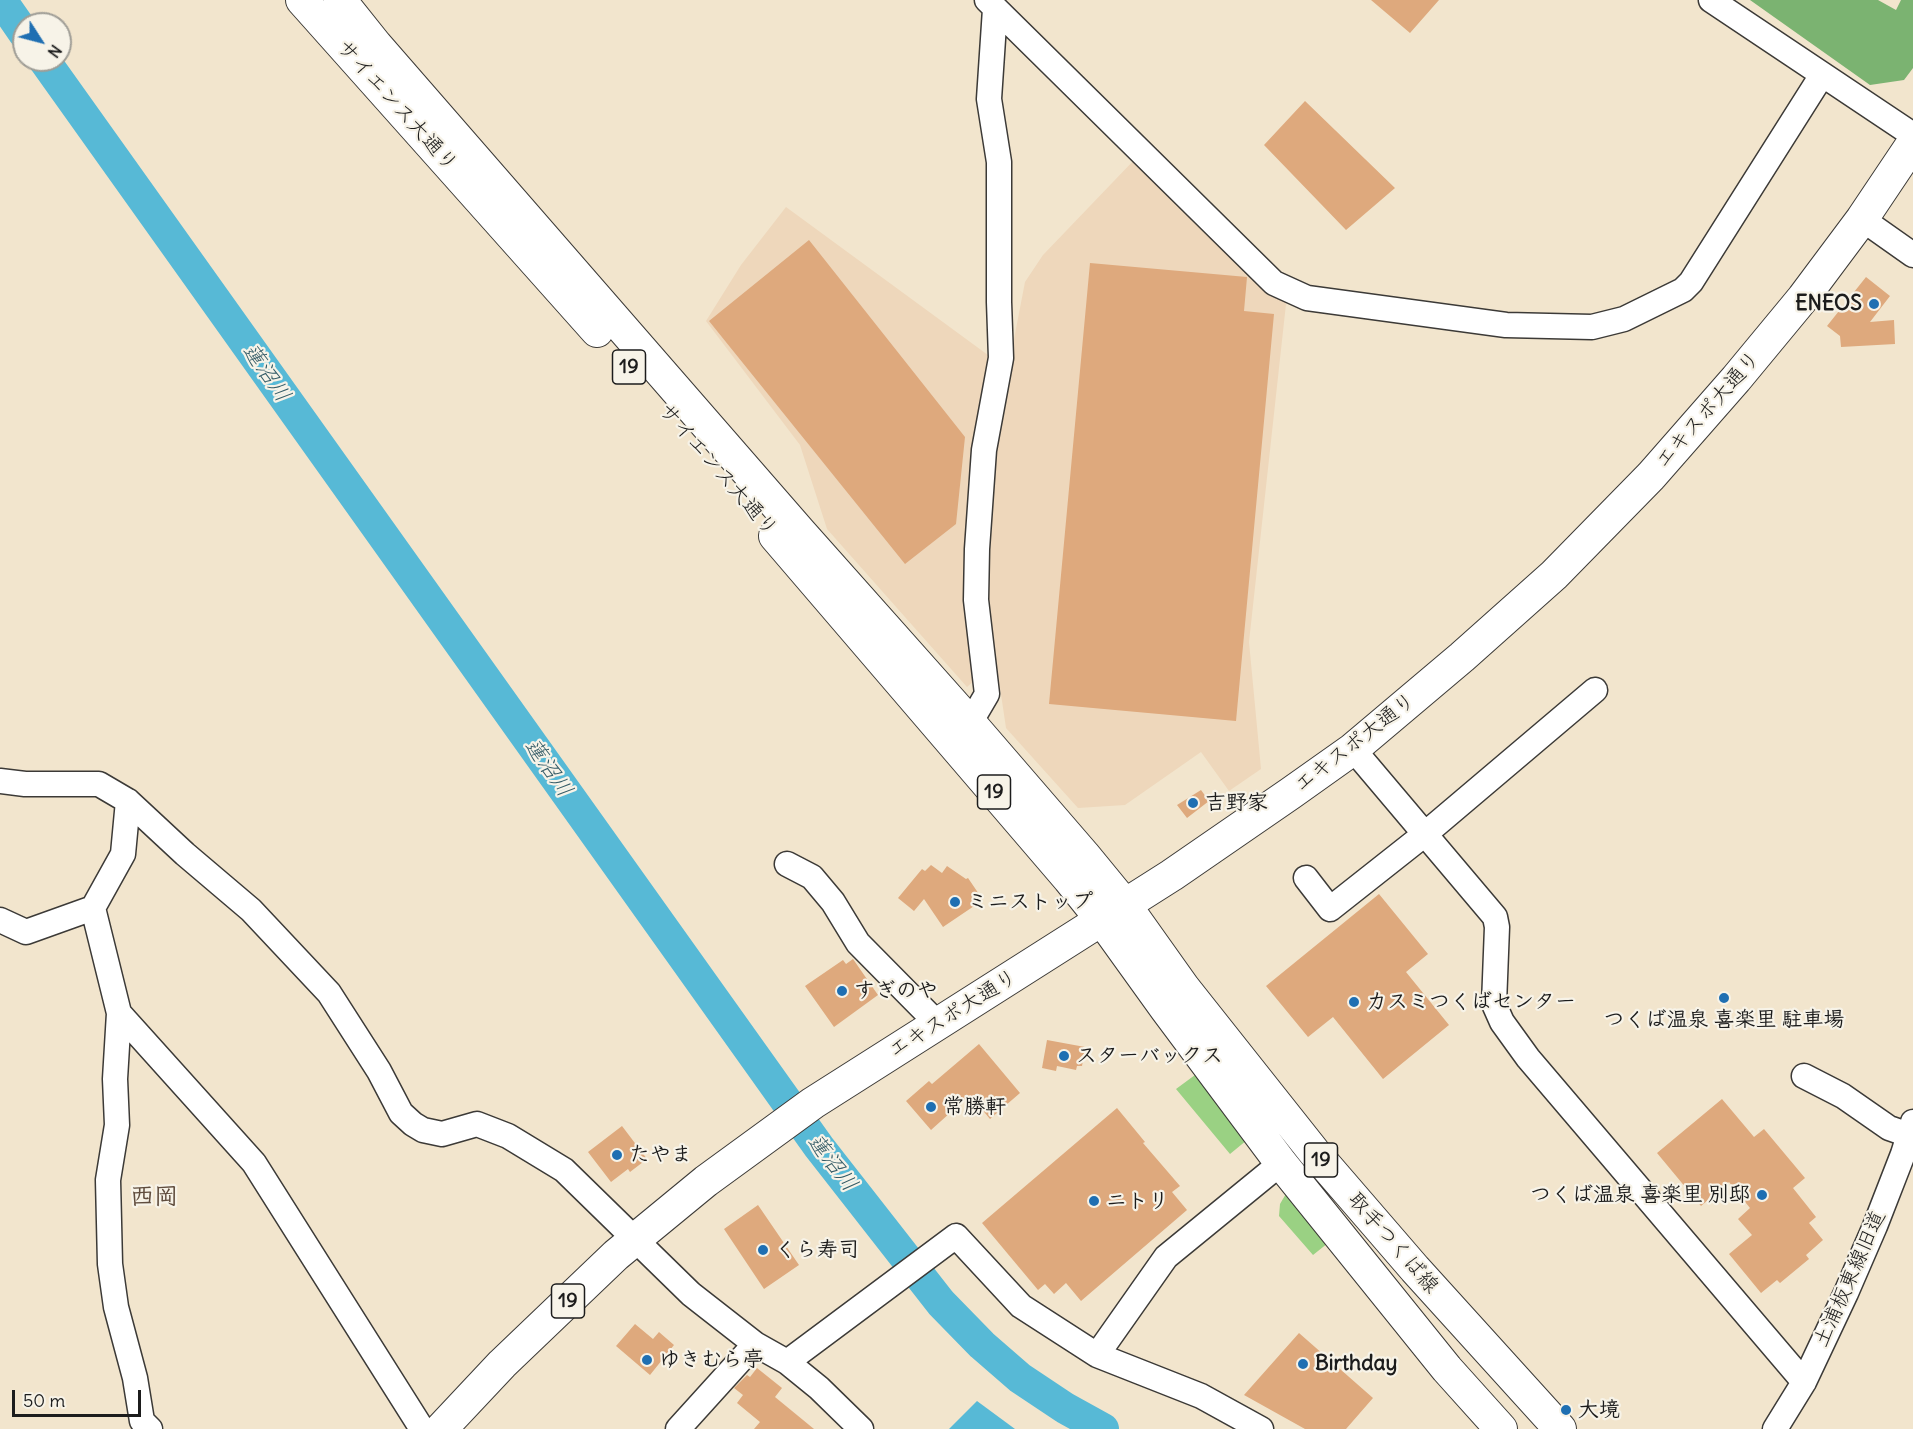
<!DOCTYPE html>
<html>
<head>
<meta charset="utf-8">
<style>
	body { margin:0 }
	#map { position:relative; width:1913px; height:1429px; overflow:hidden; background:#f2e5cd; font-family:Delius,sans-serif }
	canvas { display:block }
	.north { position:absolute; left:12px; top:12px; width:60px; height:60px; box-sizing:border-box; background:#f7f3e8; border:2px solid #9f9d96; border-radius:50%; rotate:126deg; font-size:16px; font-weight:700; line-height:24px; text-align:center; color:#1c1c1c }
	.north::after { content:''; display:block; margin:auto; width:21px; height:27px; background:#1f6fb2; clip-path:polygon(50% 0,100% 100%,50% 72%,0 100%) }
	.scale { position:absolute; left:12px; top:1390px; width:129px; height:27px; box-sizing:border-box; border:3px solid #1c1c1c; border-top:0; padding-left:8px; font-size:18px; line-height:21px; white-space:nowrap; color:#1c1c1c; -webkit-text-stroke:4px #f7f3e8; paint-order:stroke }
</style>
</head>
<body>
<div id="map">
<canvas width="1913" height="1429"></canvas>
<div class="north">N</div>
<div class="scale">50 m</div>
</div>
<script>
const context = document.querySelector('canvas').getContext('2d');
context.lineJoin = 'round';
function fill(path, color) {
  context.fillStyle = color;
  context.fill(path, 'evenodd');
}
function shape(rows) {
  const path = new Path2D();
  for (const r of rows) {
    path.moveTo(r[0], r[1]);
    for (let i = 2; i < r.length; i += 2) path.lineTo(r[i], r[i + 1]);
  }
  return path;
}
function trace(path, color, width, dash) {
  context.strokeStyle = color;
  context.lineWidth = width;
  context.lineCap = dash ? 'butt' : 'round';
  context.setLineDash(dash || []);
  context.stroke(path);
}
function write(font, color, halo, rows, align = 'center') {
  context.font = font + ' Delius,"Klee One",sans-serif';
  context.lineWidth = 4.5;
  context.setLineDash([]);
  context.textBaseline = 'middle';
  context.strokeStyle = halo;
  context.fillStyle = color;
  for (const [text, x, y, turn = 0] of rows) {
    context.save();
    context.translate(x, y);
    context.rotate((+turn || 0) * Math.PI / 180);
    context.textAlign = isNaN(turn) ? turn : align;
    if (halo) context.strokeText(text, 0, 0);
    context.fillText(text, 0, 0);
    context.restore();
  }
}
const built = shape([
	[1136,158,1282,296,1286,304,1249,642,1261,769,1229,791,1201,752,1125,805,1078,808,1006,728,988,607,986,547,993,448,1025,282,1043,255],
	[786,207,992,358,975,680,967,687,827,529,800,445,706,321,741,265]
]);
const green = shape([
	[1195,1075,1247,1140,1230,1154,1176,1089],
	[1287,1192,1328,1243,1313,1255,1279,1216,1280,1204]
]);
const forest = shape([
	[1750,0,1878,0,1896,10,1901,0,1913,0,1913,68,1904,80,1870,85]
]);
const water = shape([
	[977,1401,1015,1429,949,1429]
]);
const river = shape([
	[1,0,24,33],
	[44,60,819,1147,941,1303,982,1345,1020,1378,1065,1408,1103,1429]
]);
const building = shape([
	[1371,0,1439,0,1410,33],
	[1305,101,1395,188,1346,230,1264,145],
	[809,240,965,437,956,524,905,564,709,321],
	[1090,263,1247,277,1244,311,1274,314,1236,721,1049,704],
	[1866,277,1890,296,1870,322,1894,320,1895,344,1841,347,1840,336,1827,326],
	[1201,790,1209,801,1187,818,1177,805],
	[931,865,942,873,947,866,966,879,968,878,983,900,943,927,924,899,914,911,898,898,922,869,925,871],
	[1379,894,1428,954,1406,972,1449,1025,1383,1079,1333,1017,1308,1037,1266,986],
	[853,959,878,995,834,1027,805,986,843,960,846,964],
	[1047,1040,1085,1047,1082,1066,1077,1066,1076,1070,1057,1066,1056,1071,1042,1068],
	[979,1044,1020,1093,990,1119,970,1095,931,1130,906,1101,929,1081,932,1084],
	[1722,1099,1754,1137,1764,1129,1805,1178,1793,1188,1816,1217,1809,1223,1823,1240,1806,1255,1809,1259,1780,1283,1777,1280,1761,1293,1729,1254,1752,1235,1738,1219,1750,1208,1729,1182,1701,1206,1657,1153],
	[1117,1108,1145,1142,1143,1143,1180,1186,1172,1192,1187,1210,1081,1301,1066,1283,1054,1294,1045,1284,1038,1290,982,1223],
	[622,1126,647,1159,630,1172,628,1169,611,1182,588,1152],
	[758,1205,799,1265,764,1289,724,1229],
	[635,1324,653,1339,659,1332,674,1345,650,1375,616,1346],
	[1299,1333,1373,1398,1346,1429,1305,1429,1244,1395],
	[757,1368,782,1388,775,1397,814,1429,754,1429,760,1422,737,1403,743,1395,734,1388,747,1375,750,1377]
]);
const minor = shape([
	[987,0,1274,283,1307,298,1506,325,1592,327,1624,319,1683,290,1691,282,1822,75],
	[1711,0,1913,135],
	[1862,219,1913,255],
	[958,733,970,723,987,694,976,600,977,549,984,450,1001,358,999,302,999,162,989,99,995,9],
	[1353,749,1495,917,1497,927,1494,1004,1502,1022,1528,1058,1804,1382],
	[0,781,25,784,99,784,128,801,185,854,251,910,329,993,379,1071,401,1113,413,1124,423,1130,442,1134,477,1124,508,1136,564,1170,691,1294,755,1344],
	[787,864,812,877,833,902,858,943,938,1024],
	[1306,878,1330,909,1425,834,1595,690],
	[93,908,119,1013,115,1079,117,1125,108,1180,110,1264,116,1307,135,1378,142,1421,150,1429],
	[0,920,26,932,93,908,123,854,128,801],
	[119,1013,254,1163,422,1429],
	[1804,1076,1843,1096,1889,1128,1909,1135],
	[1097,1355,1166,1257,1281,1163],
	[787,1362,956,1236,1021,1306,1097,1355,1201,1396,1261,1429],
	[678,1429,755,1344,787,1362,819,1388,861,1429],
	[1775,1429,1804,1382,1846,1293,1875,1226,1903,1154,1913,1122]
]);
const major = shape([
	[302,0,597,331],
	[340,0,376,45,800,532,970,723,1084,855,1125,905,1184,988,1314,1152,1415,1269,1560,1429],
	[775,536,1069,879,1102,920,1166,1009,1281,1163,1447,1369,1501,1429],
	[441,1429,502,1364,616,1255,706,1181,813,1103,1172,875,1291,793,1353,749,1462,657,1554,575,1651,476,1736,379,1803,298,1862,219,1913,143]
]);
const markers = [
	[1874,304,6,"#1f6fb2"],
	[1193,803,6,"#1f6fb2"],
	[955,902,6,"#1f6fb2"],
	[842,991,6,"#1f6fb2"],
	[1724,998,6,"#1f6fb2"],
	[1354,1002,6,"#1f6fb2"],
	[1064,1056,6,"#1f6fb2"],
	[931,1107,6,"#1f6fb2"],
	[617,1155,6,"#1f6fb2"],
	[1762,1195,6,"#1f6fb2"],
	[1094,1201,6,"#1f6fb2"],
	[763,1250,6,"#1f6fb2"],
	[647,1360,6,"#1f6fb2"],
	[1303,1364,6,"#1f6fb2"],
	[1566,1410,6,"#1f6fb2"]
];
const shields = [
	[629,367,33],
	[994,792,33],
	[1321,1160,33],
	[568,1301,33]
];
const shieldNames = [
	["19",629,367],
	["19",994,792],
	["19",1321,1160],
	["19",568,1301]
];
const streetNames = [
	["サイエンス大通り",397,106,48],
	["エキスポ大通り",1708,410,-49],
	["サイエンス大通り",718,470,49],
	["エキスポ大通り",1355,743,-38],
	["エキスポ大通り",953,1014,-32],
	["取手つくば線",1393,1243,49],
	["土浦板東線旧道",1850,1279,-66]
];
const poiNames = [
	["ENEOS",1862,304,"right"],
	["吉野家",1205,803],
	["ミニストップ",967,902],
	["すぎのや",854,991],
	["カスミつくばセンター",1366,1002],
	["つくば温泉 喜楽里 駐車場",1724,1020,"center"],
	["スターバックス",1076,1056],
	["常勝軒",943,1107],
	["たやま",629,1155],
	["つくば温泉 喜楽里 別邸",1750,1195,"right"],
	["ニトリ",1106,1201],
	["くら寿司",775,1250],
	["ゆきむら亭",659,1360],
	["Birthday",1315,1364],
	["大境",1578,1410]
];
const waterNames = [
	["蓮沼川",266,373,55],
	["蓮沼川",548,768,55],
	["蓮沼川",832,1163,52]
];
const quarterNames = [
	["西岡",154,1197]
];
fill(built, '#eed7bb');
fill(green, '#9ad183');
fill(forest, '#7bb371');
fill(water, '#57b9d6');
trace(river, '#57b9d6', 32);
fill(building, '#dea97d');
trace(minor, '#3c3a37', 27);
trace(major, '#3c3a37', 34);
trace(minor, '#fff', 24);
trace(major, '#fff', 32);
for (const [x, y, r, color] of markers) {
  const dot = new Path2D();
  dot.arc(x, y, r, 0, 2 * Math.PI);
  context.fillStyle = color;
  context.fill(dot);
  trace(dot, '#f7f3e8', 2);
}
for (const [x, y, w] of shields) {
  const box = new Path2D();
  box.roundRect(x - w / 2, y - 17, w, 34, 4.5);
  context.fillStyle = '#f7f3e8';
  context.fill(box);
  trace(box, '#1c1c1c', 1.5);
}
write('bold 20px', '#1c1c1c', null, shieldNames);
write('21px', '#1c1c1c', '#f7f3e8', streetNames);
write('bold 21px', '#1c1c1c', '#f7f3e8', poiNames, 'left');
write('italic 22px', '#345b66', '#f7f3e8', waterNames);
write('bold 24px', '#604d3e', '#f7f3e8', quarterNames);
</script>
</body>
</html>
